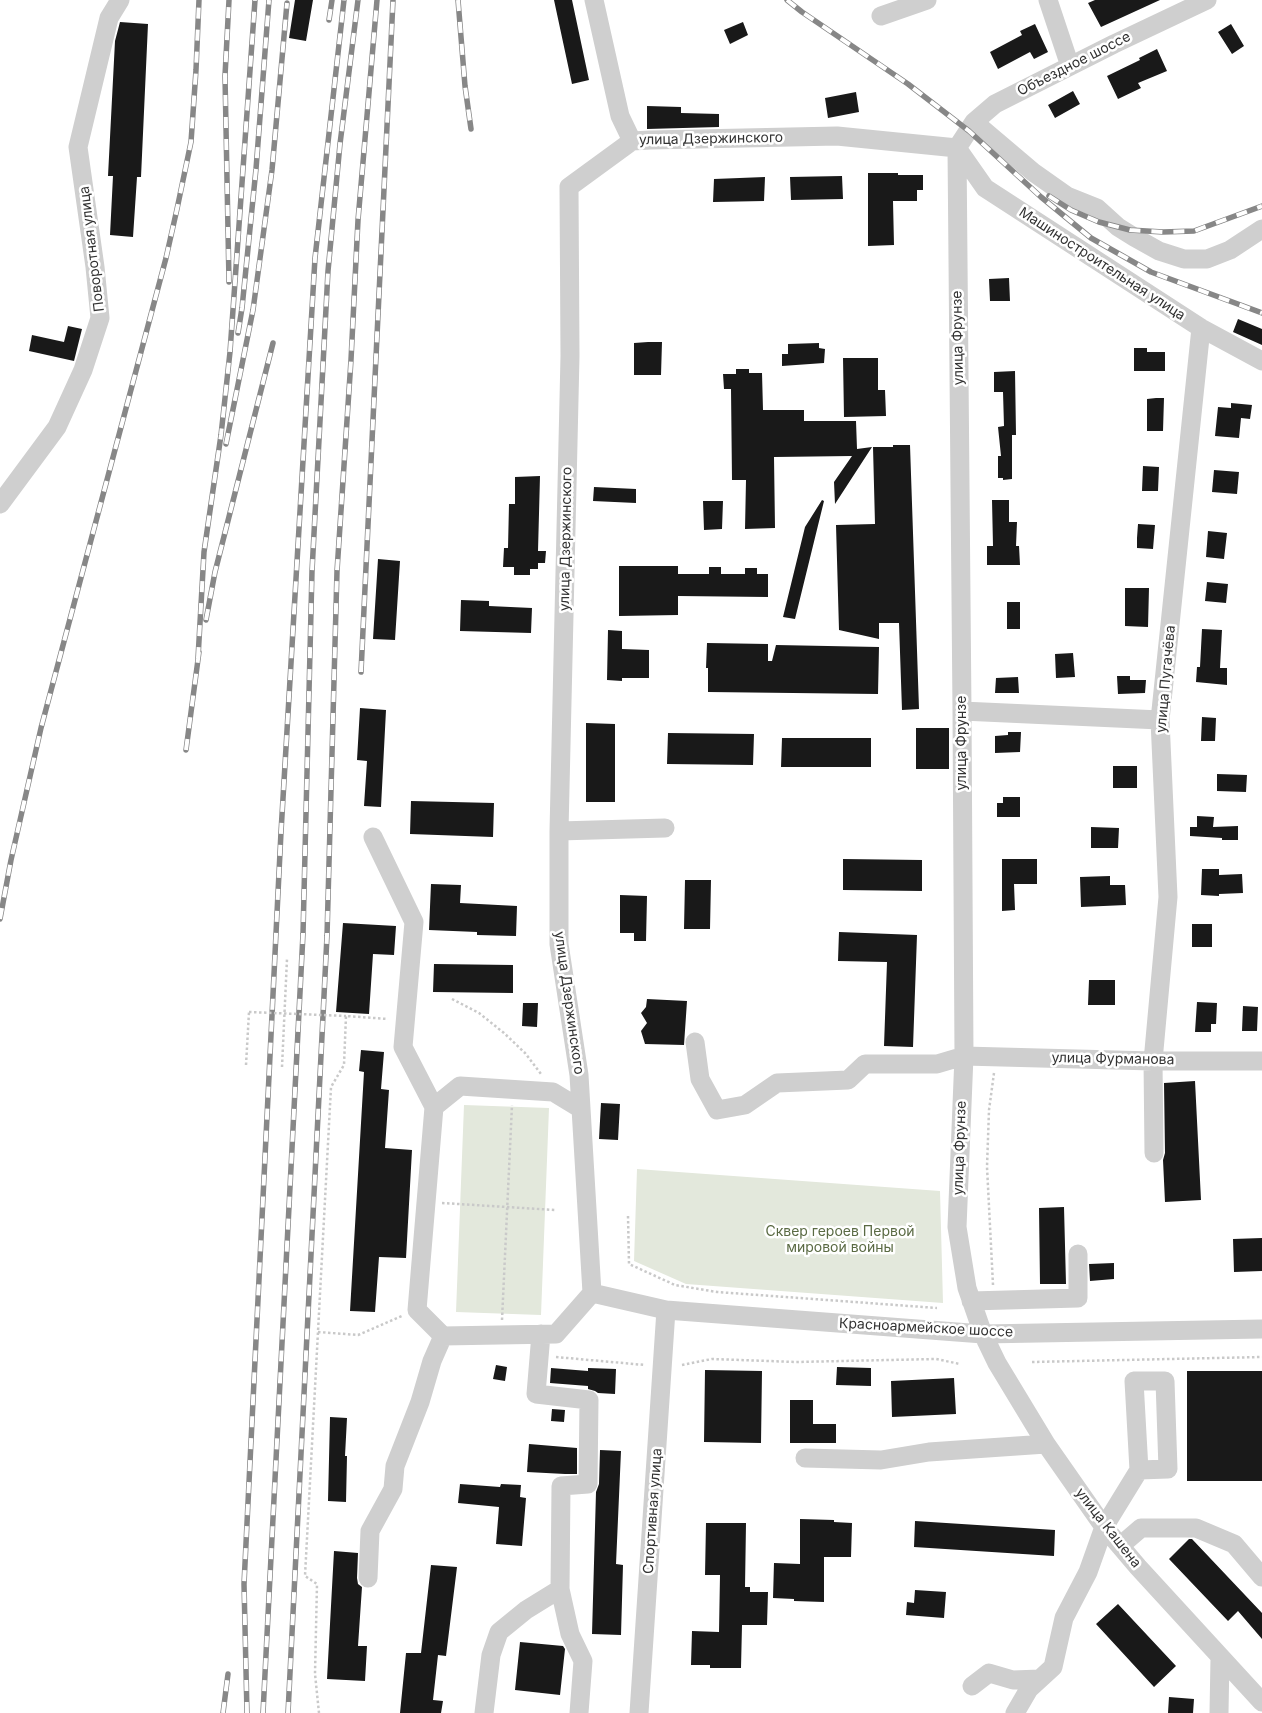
<!DOCTYPE html>
<html>
<head>
<meta charset="utf-8">
<style>
	body { margin:0 }
	canvas { display:block; background:#fff }
</style>
</head>
<body>
<canvas width="1262" height="1713"></canvas>
<script>
const context = document.querySelector('canvas').getContext('2d');
context.lineJoin = 'round';
function fill(path, color) {
  context.fillStyle = color;
  context.fill(path, 'evenodd');
}
function shape(rows) {
  const path = new Path2D();
  for (const r of rows) {
    path.moveTo(r[0], r[1]);
    for (let i = 2; i < r.length; i += 2) path.lineTo(r[i], r[i + 1]);
  }
  return path;
}
function trace(path, color, width, dash) {
  context.strokeStyle = color;
  context.lineWidth = width;
  context.lineCap = dash ? 'butt' : 'round';
  context.setLineDash(dash || []);
  context.stroke(path);
}
function write(font, color, halo, rows, align = 'center') {
  context.font = font + ' Inter,sans-serif';
  context.lineWidth = 5;
  context.setLineDash([]);
  context.textBaseline = 'middle';
  context.strokeStyle = halo;
  context.fillStyle = color;
  for (const [text, x, y, turn = 0] of rows) {
    context.save();
    context.translate(x, y);
    context.rotate((+turn || 0) * Math.PI / 180);
    context.textAlign = isNaN(turn) ? turn : align;
    if (halo) context.strokeText(text, 0, 0);
    context.fillText(text, 0, 0);
    context.restore();
  }
}
const green = shape([
	[464,1105,549,1108,541,1315,456,1312],
	[637,1169,940,1191,943,1303,686,1284,634,1261]
]);
const building = shape([
	[295,0,313,0,306,41,289,38],
	[554,0,572,0,589,80,572,84],
	[1095,0,1160,0,1101,27,1088,3],
	[120,22,148,24,141,177,137,177,133,237,110,235,113,176,108,176,115,41],
	[743,22,748,35,730,44,724,30],
	[1035,24,1048,52,1034,59,1030,52,998,69,990,52,1022,35,1020,31],
	[1231,24,1244,46,1232,54,1218,32],
	[1157,49,1167,71,1138,83,1141,88,1118,99,1107,76,1140,60,1139,58],
	[1073,91,1080,104,1055,118,1048,105],
	[856,92,859,112,828,118,825,98],
	[647,106,681,107,681,113,719,114,719,127,647,129],
	[868,173,898,173,898,175,923,175,923,190,917,190,917,201,893,201,894,245,868,246],
	[842,176,843,199,791,200,790,177],
	[765,177,764,201,713,202,714,179],
	[1009,278,1010,301,990,301,989,279],
	[1238,319,1262,329,1262,345,1233,332],
	[68,326,82,329,74,361,29,351,32,335,64,342],
	[648,342,662,342,661,375,634,375,634,343],
	[819,343,819,348,825,349,824,363,782,366,782,354,788,354,788,344],
	[1134,348,1147,348,1147,352,1165,352,1165,371,1134,371],
	[843,358,878,358,878,390,885,390,886,416,844,417],
	[736,369,749,369,749,373,762,373,763,410,804,410,804,421,856,421,857,449,872,447,835,504,834,482,852,456,774,457,775,528,745,529,746,480,732,480,731,389,724,389,723,374,736,374],
	[1015,371,1016,435,1012,435,1012,479,1003,480,1003,478,998,478,998,456,1001,456,998,427,1004,426,1003,392,994,392,994,372],
	[1156,398,1164,398,1163,431,1147,431,1147,399],
	[1231,403,1252,405,1250,419,1241,418,1239,438,1215,436,1218,407,1231,408],
	[893,445,910,445,919,709,902,710,899,623,879,623,879,639,839,630,836,525,875,524,873,447,893,447],
	[1143,466,1159,467,1158,491,1142,491],
	[1214,470,1239,472,1237,494,1212,492],
	[540,476,538,551,546,551,545,563,538,563,538,569,530,569,530,575,514,575,514,567,503,567,504,548,508,548,509,504,515,504,515,477],
	[594,487,636,489,636,503,593,501],
	[822,500,824,501,795,619,783,617,805,527],
	[992,500,1009,500,1009,522,1017,522,1016,546,1019,546,1020,565,987,565,987,546,993,546],
	[703,501,723,501,722,529,704,530],
	[1138,524,1155,525,1153,549,1137,548,1137,538],
	[1208,531,1227,533,1224,559,1206,557],
	[378,559,400,561,395,640,373,639],
	[619,566,678,566,678,574,709,574,709,567,721,567,721,574,745,574,745,568,757,568,757,574,768,574,768,597,678,596,678,615,619,616],
	[1207,582,1228,584,1226,603,1205,601],
	[1125,588,1149,588,1148,627,1125,626],
	[461,600,489,601,489,606,532,608,531,633,460,631],
	[1007,602,1020,602,1020,629,1007,629],
	[1202,629,1222,630,1220,668,1227,668,1227,685,1196,682,1197,667,1200,667],
	[608,630,622,631,622,649,649,650,649,678,622,678,622,681,607,680],
	[707,643,768,644,768,661,772,661,776,645,879,647,878,694,708,692,708,668,706,668],
	[1073,653,1075,677,1056,678,1055,654],
	[1117,676,1130,676,1130,680,1146,680,1145,693,1118,694],
	[1018,677,1019,693,995,693,996,678],
	[360,708,386,710,381,807,364,806,367,761,357,760],
	[1202,717,1216,718,1215,741,1201,741],
	[586,723,615,724,615,802,586,802],
	[916,728,949,728,949,769,916,769],
	[1008,732,1021,732,1020,752,995,753,995,736,1008,735],
	[668,733,754,734,753,765,667,764],
	[782,738,871,738,871,767,781,767],
	[1113,766,1137,766,1137,788,1113,788],
	[1217,774,1247,775,1246,792,1217,791],
	[1003,797,1020,797,1020,817,997,817,997,803,1003,803],
	[411,801,494,803,493,837,410,834],
	[1197,816,1214,817,1213,827,1238,826,1238,840,1222,840,1222,838,1190,836,1190,827,1197,827],
	[1091,827,1119,828,1118,848,1091,848],
	[843,859,922,860,922,891,843,890],
	[1002,859,1037,859,1037,884,1014,884,1015,910,1002,911],
	[1202,869,1219,869,1219,875,1242,874,1243,893,1219,894,1219,896,1201,895],
	[1110,876,1110,885,1125,885,1126,905,1081,907,1080,877],
	[685,880,711,880,710,929,684,929],
	[431,884,461,885,460,903,517,906,516,936,477,935,477,932,429,930],
	[620,895,647,896,646,941,634,941,634,933,620,933],
	[343,923,396,926,394,955,373,954,369,1014,336,1012],
	[1192,924,1212,924,1212,947,1192,947],
	[839,932,917,935,913,1047,884,1046,887,962,838,961],
	[434,964,513,965,513,993,433,992],
	[1089,980,1115,980,1115,1005,1088,1005],
	[647,999,687,1001,684,1045,645,1044,641,1031,647,1023,641,1013,646,1007],
	[1197,1002,1217,1003,1216,1024,1211,1024,1211,1032,1195,1032],
	[523,1003,538,1003,537,1027,522,1026],
	[1243,1006,1258,1007,1257,1031,1242,1031],
	[361,1050,384,1052,381,1089,389,1090,385,1148,412,1150,406,1258,379,1257,375,1312,350,1311,364,1072,359,1071],
	[1195,1081,1201,1200,1165,1202,1163,1160,1165,1153,1164,1083],
	[601,1103,620,1104,618,1140,599,1139],
	[1064,1207,1066,1284,1040,1284,1039,1208],
	[1262,1238,1262,1271,1234,1272,1233,1239],
	[1114,1263,1114,1279,1090,1281,1089,1264],
	[496,1365,507,1367,505,1381,493,1379],
	[837,1367,871,1368,871,1386,836,1385],
	[551,1368,588,1371,588,1368,616,1369,615,1394,598,1393,595,1391,588,1389,588,1386,550,1383],
	[705,1370,762,1371,761,1443,704,1442],
	[1187,1371,1262,1371,1262,1481,1187,1481],
	[954,1378,956,1414,892,1417,891,1381],
	[790,1400,813,1400,813,1424,836,1424,836,1443,790,1443],
	[552,1409,565,1410,564,1422,551,1421],
	[330,1417,347,1418,345,1456,347,1456,346,1502,328,1501],
	[529,1444,577,1448,577,1474,565,1474,527,1472],
	[600,1450,621,1451,616,1564,623,1565,621,1635,592,1634,596,1492,599,1484],
	[460,1484,500,1487,501,1484,521,1485,520,1497,526,1498,522,1546,496,1544,499,1507,458,1503],
	[800,1519,834,1520,834,1522,852,1523,851,1557,824,1557,824,1602,794,1601,794,1599,773,1598,774,1563,800,1564],
	[915,1521,1055,1530,1054,1556,914,1547],
	[706,1523,746,1523,745,1587,750,1587,750,1592,768,1592,767,1625,742,1625,741,1668,710,1668,710,1665,691,1665,692,1631,719,1632,720,1575,705,1575],
	[1189,1539,1192,1539,1262,1613,1262,1639,1238,1611,1228,1621,1169,1559],
	[334,1551,358,1553,357,1578,358,1584,362,1587,358,1646,367,1646,365,1681,327,1679],
	[431,1565,457,1567,446,1656,438,1655,433,1700,443,1701,441,1713,400,1713,406,1653,421,1653],
	[915,1590,946,1592,944,1618,906,1615,907,1602,914,1603],
	[1118,1604,1176,1666,1154,1687,1096,1624],
	[520,1642,563,1646,565,1649,560,1695,515,1690],
	[1169,1697,1194,1699,1193,1713,1168,1713]
]);
const path = shape([
	[452,999,479,1013,504,1033,525,1053,541,1074],
	[246,1065,249,1012],
	[282,1067,287,959],
	[442,1203,555,1210],
	[628,1216,629,1264,675,1285,717,1292,937,1308],
	[993,1285,987,1167,989,1110,994,1073],
	[502,1320,512,1105],
	[318,1332,358,1335,402,1316],
	[556,1357,645,1365],
	[1032,1362,1262,1357],
	[682,1365,712,1359,796,1362,936,1359,960,1364],
	[319,1713,315,1674,317,1584,305,1576,331,1087,344,1065,346,1016,388,1019]
]);
const minor = shape([
	[594,0,620,116,632,141],
	[1048,0,1070,66],
	[881,16,927,0],
	[974,122,1033,172,1067,196,1097,208,1118,227,1134,237,1159,251,1184,259,1207,259,1230,250,1262,229],
	[957,148,962,711,964,1056,957,1227,967,1288,983,1334,997,1363,1046,1444,1104,1527,1138,1567,1262,1702],
	[957,148,985,188,1201,328,1262,361],
	[957,148,974,122,995,104,1114,44,1207,0],
	[0,504,57,427,83,370,100,318,95,267,78,147,109,18,120,0],
	[962,711,1160,720],
	[559,831,665,828],
	[373,837,414,922,403,1047,434,1107],
	[695,1042,700,1079,717,1110,745,1105,777,1083,848,1080,865,1064,937,1064,964,1056,1153,1061,1262,1061],
	[581,1109,553,1092,460,1086,434,1107,417,1310,443,1336,556,1334,592,1293],
	[1154,1153,1153,1061,1168,897,1160,720,1201,328],
	[592,1293,579,1075,559,944,559,831,570,356,569,187,632,141,650,140,837,136,957,148],
	[592,1293,666,1310,983,1334,1262,1329],
	[971,1301,1078,1298,1078,1254],
	[541,1334,536,1394,589,1400,588,1484,561,1486,560,1589,570,1634,583,1661,579,1713],
	[805,1458,881,1460,929,1452,1046,1444],
	[1120,1546,1141,1528,1196,1528,1234,1544,1262,1577],
	[368,1578,370,1531,393,1489,395,1466,420,1402,432,1361,443,1336],
	[972,1686,989,1673,1013,1680,1040,1679],
	[484,1713,491,1655,499,1632,526,1610,560,1589],
	[639,1713,666,1310],
	[1015,1713,1029,1689,1053,1667,1064,1618,1088,1572,1104,1527,1139,1470,1134,1381,1165,1381,1168,1469,1139,1470],
	[1219,1713,1220,1658]
]);
const rail = shape([
	[458,0,465,86,471,129],
	[787,0,802,12,908,84,969,131,1041,197,1091,238,1151,272,1262,313],
	[329,20,332,0],
	[1049,196,1071,210,1099,222,1130,230,1163,232,1194,231,1262,206],
	[229,282,225,76,229,0],
	[238,333,242,308,256,169,269,0],
	[226,444,253,310,272,170,287,3],
	[206,620,215,572,273,343],
	[198,658,204,552,221,435,230,352,255,0],
	[361,672,393,0],
	[186,750,199,652],
	[0,919,11,860,41,728,166,258,177,209,191,142,196,70,199,0],
	[223,1713,228,1674],
	[247,1713,244,1584,281,832,315,258,344,0],
	[263,1713,303,934,312,571,328,271,340,144,358,0],
	[288,1713,327,936,337,571,351,360,358,220,377,0]
]);
const pathBridge = shape([
	[249,1012,346,1016]
]);
const streetNames = [
	["Объездное шоссе",1074,64,-27],
	["улица Дзержинского",711,139,-1],
	["Поворотная улица",92,249,-97],
	["Машиностроительная улица",1102,264,33],
	["улица Фрунзе",958,338,-91],
	["улица Дзержинского",566,539,-89],
	["улица Пугачёва",1166,679,-85],
	["улица Фрунзе",962,743,-90],
	["улица Дзержинского",569,1003,82],
	["улица Фурманова",1113,1059,1],
	["улица Фрунзе",960,1148,-88],
	["Красноармейское шоссе",926,1328,3],
	["Спортивная улица",653,1511,-86],
	["улица Кашена",1108,1528,52]
];
const parkNames = [
	["Сквер героев Первой",840,1232],
	["мировой войны",840,1248]
];
fill(green, '#e3e8dc');
fill(building, '#191919');
trace(path, '#c9c9c9', 2.5, [2.5, 2.5]);
trace(minor, '#cfcfcf', 19);
trace(rail, '#878787', 5.5);
trace(rail, '#fff', 4, [11]);
trace(pathBridge, '#c9c9c9', 2.5, [2.5, 2.5]);
write('14px', '#323232', '#fff', streetNames);
write('14px', '#5a6a43', '#fff', parkNames);
</script>
</body>
</html>
